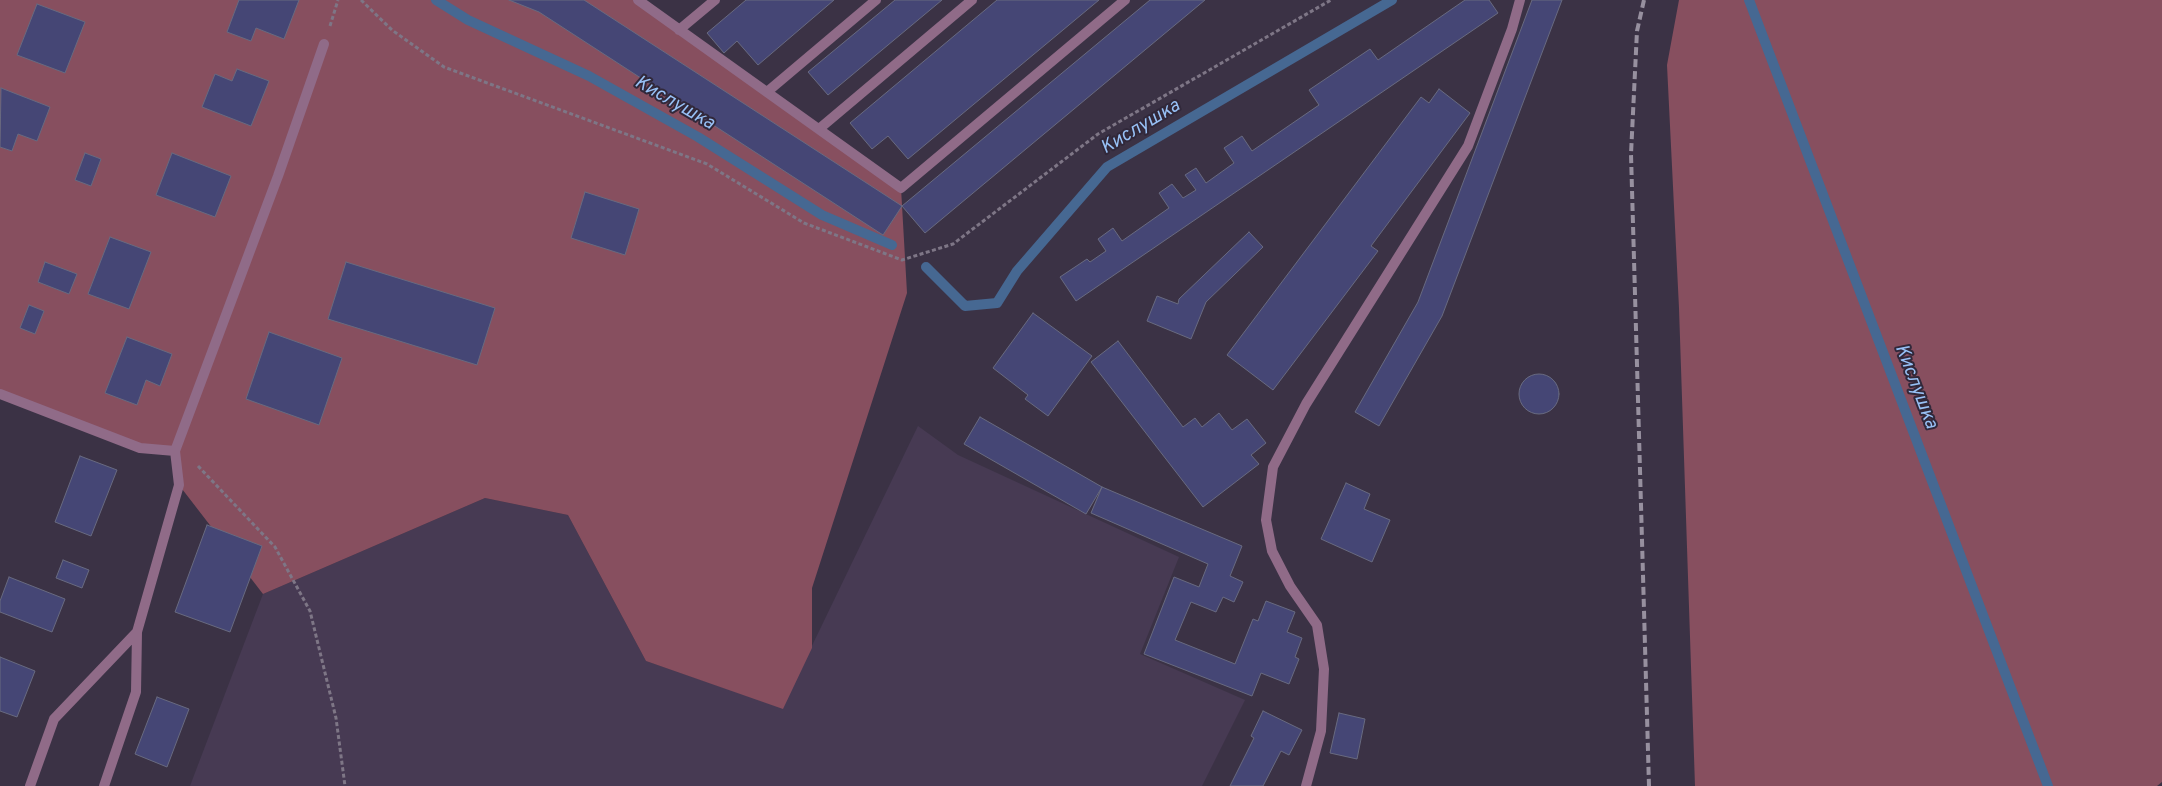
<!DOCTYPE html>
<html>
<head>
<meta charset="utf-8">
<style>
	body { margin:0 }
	canvas { display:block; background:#3b3245 }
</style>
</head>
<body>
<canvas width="2162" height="786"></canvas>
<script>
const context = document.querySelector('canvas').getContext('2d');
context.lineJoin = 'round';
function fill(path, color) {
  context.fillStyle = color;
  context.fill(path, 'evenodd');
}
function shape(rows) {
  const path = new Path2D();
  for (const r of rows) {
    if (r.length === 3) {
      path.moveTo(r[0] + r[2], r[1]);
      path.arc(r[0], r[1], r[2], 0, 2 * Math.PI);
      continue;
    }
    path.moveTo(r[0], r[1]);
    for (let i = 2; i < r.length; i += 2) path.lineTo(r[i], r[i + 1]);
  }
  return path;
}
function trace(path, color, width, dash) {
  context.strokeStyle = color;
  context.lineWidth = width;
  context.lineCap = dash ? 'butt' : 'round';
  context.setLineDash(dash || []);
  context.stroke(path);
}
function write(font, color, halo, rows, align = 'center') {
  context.font = font + ' Overpass,sans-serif';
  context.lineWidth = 4;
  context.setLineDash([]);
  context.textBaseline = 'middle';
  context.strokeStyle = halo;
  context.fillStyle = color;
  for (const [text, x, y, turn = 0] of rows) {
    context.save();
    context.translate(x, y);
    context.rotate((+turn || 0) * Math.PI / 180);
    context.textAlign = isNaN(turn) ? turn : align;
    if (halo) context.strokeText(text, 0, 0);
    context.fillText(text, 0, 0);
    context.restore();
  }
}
const built = shape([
	[918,426,958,455,1179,557,1140,654,1245,700,1202,786,190,786,263,594,485,498,568,515,646,661,782,708]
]);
const forest = shape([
	[0,0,638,0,901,188,907,293,812,588,812,648,783,709,646,661,568,515,485,498,263,594,179,485,174,451,140,448,0,394],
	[1679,0,2162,0,2162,782,2157,786,1695,786,1679,308,1667,65]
]);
const stream = shape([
	[436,0,468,20,589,76,698,137,822,215,892,245],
	[1749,0,2048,786],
	[926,267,965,306,997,303,1017,271,1107,167,1392,0]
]);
const building = shape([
	[239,0,299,0,284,39,256,28,251,41,227,32,239,0],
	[509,0,584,0,902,206,883,235,539,12,509,0],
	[746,0,834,0,758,65,737,41,724,53,707,33,746,0],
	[895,0,942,0,828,95,808,72,895,0],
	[997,0,1099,0,908,159,888,136,872,149,850,123,997,0],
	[1150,0,1205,0,925,233,902,206,1150,0],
	[1465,0,1489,0,1498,13,1076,301,1060,277,1087,259,1090,262,1106,251,1098,239,1113,228,1122,241,1169,208,1159,193,1172,184,1183,198,1196,190,1185,175,1196,168,1206,183,1234,163,1224,148,1242,136,1252,151,1319,105,1309,90,1370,49,1378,60,1465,0],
	[1532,0,1562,0,1442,316,1379,426,1355,412,1418,302,1532,0],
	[37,4,85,22,65,73,17,55,37,4],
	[237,69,269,81,251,126,202,107,215,74,232,81,237,69],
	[1,88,50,107,37,141,18,134,12,151,0,147,1,88],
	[1439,89,1470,113,1371,246,1378,251,1273,390,1227,355,1421,97,1429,103,1439,89],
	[85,153,101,159,91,186,75,180,85,153],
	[172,153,231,176,215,217,156,195,172,153],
	[585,192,639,209,625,255,571,238,585,192],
	[1249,232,1263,247,1206,302,1191,339,1147,321,1157,296,1178,304,1179,299,1249,232],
	[110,237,151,252,129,309,88,294,110,237],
	[45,262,77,274,69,294,38,282,45,262],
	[346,262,495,308,477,365,328,319,346,262],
	[29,305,44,311,35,334,20,328,29,305],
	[1033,313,1092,356,1048,416,1025,399,1028,395,993,368,1033,313],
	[269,332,342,358,319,425,246,399,269,332],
	[127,337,172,354,160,386,146,380,137,405,105,393,127,337],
	[1118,341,1183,427,1195,418,1202,427,1219,413,1232,430,1247,419,1266,443,1251,455,1259,464,1203,507,1091,362,1118,341],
	[1539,394,20],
	[980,417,1102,487,1086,514,964,444,980,417],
	[80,456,117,470,91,536,55,522,80,456],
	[1346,483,1370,494,1364,509,1390,520,1372,562,1321,539,1346,483],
	[1102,487,1242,546,1230,576,1243,582,1234,602,1223,597,1216,612,1191,602,1175,640,1235,664,1253,619,1258,621,1266,601,1295,612,1287,632,1302,638,1295,657,1299,659,1289,684,1261,673,1252,696,1144,654,1174,577,1199,587,1208,564,1091,513,1102,487],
	[207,525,262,546,230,632,175,612,207,525],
	[63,560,89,570,82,588,56,578,63,560],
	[9,577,65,599,52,632,0,612,0,601,9,577],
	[0,657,35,671,17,717,0,711,0,657],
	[157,697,189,709,167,767,135,754,157,697],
	[1263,711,1302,730,1289,755,1281,751,1263,786,1230,786,1254,738,1251,736,1263,711],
	[1339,713,1365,719,1357,759,1330,753,1339,713]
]);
const path = shape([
	[361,0,392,30,444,67,707,164,804,223,902,260,953,244,1098,134,1331,0],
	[330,26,338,0],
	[198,466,275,547,310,611,336,718,345,786]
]);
const service = shape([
	[638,0,901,188,1125,0],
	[679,30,715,0],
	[767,92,876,0],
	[819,129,972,0],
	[0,394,140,448,175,451],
	[30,786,54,719,137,632],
	[104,786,136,692,137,632,179,485,175,451,278,176,324,44],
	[1306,786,1321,731,1324,669,1317,625,1290,586,1272,551,1266,520,1273,467,1306,404,1468,146,1512,29,1520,0]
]);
const rail = shape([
	[1644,0,1637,31,1631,154,1649,786]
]);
const waterNames = [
	["Кислушка",674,104,30],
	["Кислушка",1141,128,-31],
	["Кислушка",1915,387,69]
];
fill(built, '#473a53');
fill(forest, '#874f5f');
trace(stream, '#466892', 10);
fill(building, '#454675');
trace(building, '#686a80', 1);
trace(path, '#7e7686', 3, [4, 2.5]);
trace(service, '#906b88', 10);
trace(rail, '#97909f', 4, [8, 4]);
write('italic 19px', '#98c1f6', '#31283a', waterNames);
</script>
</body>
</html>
